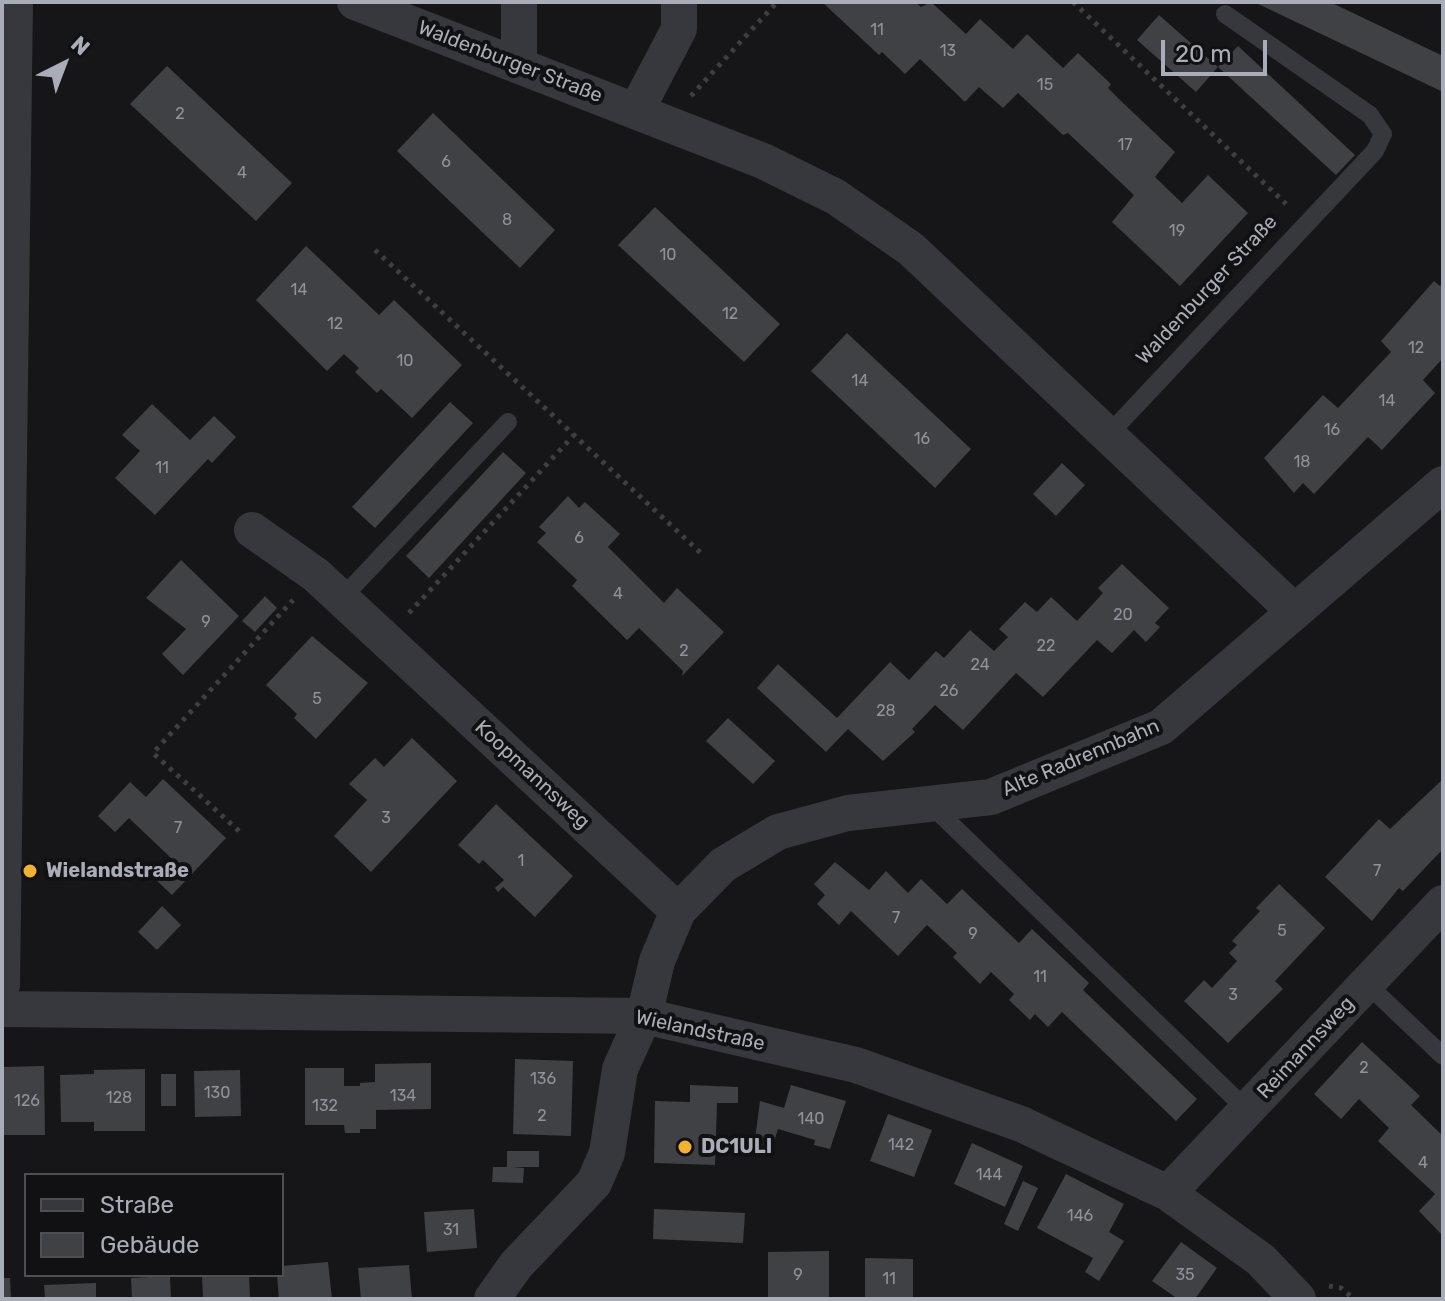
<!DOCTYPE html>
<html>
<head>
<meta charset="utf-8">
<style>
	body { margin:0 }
	#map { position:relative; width:1445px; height:1301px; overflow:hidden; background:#161618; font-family:Rubik,sans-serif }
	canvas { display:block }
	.frame { position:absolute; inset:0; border:4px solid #a8adb8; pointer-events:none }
	.legend { position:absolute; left:24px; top:1173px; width:260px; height:104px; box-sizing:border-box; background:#111113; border:2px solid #4d4f55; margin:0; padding:10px 14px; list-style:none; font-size:24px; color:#a8adb8 }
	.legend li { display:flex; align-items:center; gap:16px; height:40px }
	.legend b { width:40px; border:2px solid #4d4f55 }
	.north { position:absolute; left:24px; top:24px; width:80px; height:80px; -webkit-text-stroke:6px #111113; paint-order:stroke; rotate:42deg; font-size:22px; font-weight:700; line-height:32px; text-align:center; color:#a8adb8 }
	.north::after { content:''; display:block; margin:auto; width:28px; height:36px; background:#a8adb8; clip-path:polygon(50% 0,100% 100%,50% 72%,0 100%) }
	.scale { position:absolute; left:1161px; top:40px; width:106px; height:36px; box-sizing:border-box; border:4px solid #a8adb8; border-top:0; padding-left:10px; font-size:24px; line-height:28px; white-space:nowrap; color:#a8adb8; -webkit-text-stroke:6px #111113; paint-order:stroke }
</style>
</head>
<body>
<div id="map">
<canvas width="1445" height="1301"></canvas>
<div class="frame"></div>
<ul class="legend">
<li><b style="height:10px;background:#37383d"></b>Straße</li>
<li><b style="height:22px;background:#404145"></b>Gebäude</li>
</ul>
<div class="north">N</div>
<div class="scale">20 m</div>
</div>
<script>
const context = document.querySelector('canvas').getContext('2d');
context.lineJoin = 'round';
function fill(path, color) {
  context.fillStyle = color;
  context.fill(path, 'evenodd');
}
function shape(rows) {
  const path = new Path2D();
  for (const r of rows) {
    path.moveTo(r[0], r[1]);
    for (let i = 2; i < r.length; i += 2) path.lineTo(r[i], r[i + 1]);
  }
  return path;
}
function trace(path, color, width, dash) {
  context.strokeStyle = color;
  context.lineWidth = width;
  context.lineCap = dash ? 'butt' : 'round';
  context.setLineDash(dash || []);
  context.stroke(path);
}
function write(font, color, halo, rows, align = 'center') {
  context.font = font + ' Rubik,sans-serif';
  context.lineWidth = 8;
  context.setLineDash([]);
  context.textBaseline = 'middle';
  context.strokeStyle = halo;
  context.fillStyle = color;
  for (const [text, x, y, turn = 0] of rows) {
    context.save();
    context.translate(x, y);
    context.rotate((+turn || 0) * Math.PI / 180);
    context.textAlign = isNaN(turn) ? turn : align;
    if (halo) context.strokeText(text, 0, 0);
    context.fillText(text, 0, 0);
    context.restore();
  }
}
const building = shape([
	[822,2,915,2,921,7,931,2,966,34,980,19,1013,49,1027,34,1063,68,1078,53,1111,84,1108,88,1121,101,1175,152,1155,177,1182,203,1208,175,1248,213,1180,286,1112,222,1134,195,1068,133,1063,135,1018,93,1003,108,979,87,965,102,920,59,905,74,882,52,879,55],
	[1254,2,1330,2,1443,56,1443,92],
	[1159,15,1218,67,1196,92,1137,40],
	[1238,46,1355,155,1336,175,1218,67],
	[167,66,292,183,256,221,130,104],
	[433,113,555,230,520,268,397,151],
	[655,207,780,324,744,362,618,245],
	[306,246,379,315,394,300,462,365,412,418,381,389,377,393,355,372,359,368,344,354,327,371,256,300],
	[1434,281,1440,286,1443,283,1443,358,1423,380,1435,393,1382,450,1368,437,1314,494,1303,483,1294,493,1264,458,1323,395,1338,408,1391,352,1381,341],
	[847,333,971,449,935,488,811,371],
	[450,402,473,423,375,528,352,507],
	[152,404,190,440,214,416,236,437,212,463,208,459,155,515,115,478,140,451,122,435],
	[503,452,526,473,429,578,406,556],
	[1062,463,1085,485,1056,516,1033,494],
	[568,496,579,508,585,502,620,534,608,547,664,603,677,588,724,632,682,676,683,671,639,628,627,640,572,586,577,580,537,542,546,533,539,527],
	[181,560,239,616,183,675,162,654,186,629,146,598],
	[1122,564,1169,608,1155,623,1160,627,1146,642,1134,630,1112,653,1097,640,1043,697,1016,673,963,730,935,705,912,729,915,732,883,761,848,729,826,752,757,688,778,664,837,718,890,662,909,680,936,651,944,658,970,630,994,651,1008,637,999,629,1025,602,1037,612,1051,597,1077,621,1103,593,1098,588],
	[265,596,277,608,255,632,242,621],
	[312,636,368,683,316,739,294,718,297,714,266,685],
	[728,718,775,761,753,784,706,741],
	[412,738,457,781,371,872,334,836,367,800,349,784,375,758,384,767],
	[163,779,226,838,172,895,154,878,172,859,129,818,115,832,98,816,130,782,146,797],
	[1443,779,1443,849,1403,891,1399,888,1372,921,1325,877,1379,819,1390,829],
	[496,804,573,876,535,917,503,887,498,892,495,888,504,880,483,860,479,864,458,845],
	[835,862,869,890,886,871,908,893,921,879,947,904,962,889,1019,943,1032,929,1089,983,1083,990,1197,1099,1176,1121,1062,1012,1048,1027,1035,1014,1030,1020,1009,1000,1014,994,991,972,980,984,953,957,957,953,927,925,898,956,851,911,839,925,817,904,825,895,814,884],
	[1279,884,1325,928,1275,981,1283,989,1228,1043,1184,1001,1204,980,1212,988,1237,961,1229,953,1237,945,1232,941,1260,911,1256,908],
	[162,906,181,925,157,950,138,932],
	[1362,1042,1420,1096,1411,1105,1443,1136,1443,1236,1419,1211,1435,1194,1378,1141,1389,1128,1359,1099,1341,1119,1314,1094],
	[515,1059,573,1061,571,1136,513,1134],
	[431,1063,431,1109,376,1110,376,1129,360,1129,360,1133,345,1133,344,1125,305,1125,305,1068,344,1068,344,1086,360,1086,360,1083,375,1082,375,1064],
	[44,1066,45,1135,2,1135,2,1067],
	[145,1069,145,1131,94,1131,94,1122,61,1122,60,1075,94,1074,94,1070],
	[240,1070,241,1116,195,1117,194,1071],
	[161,1074,176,1074,176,1106,161,1106],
	[690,1085,738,1087,738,1103,717,1103,715,1165,654,1163,655,1101,690,1102],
	[791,1085,846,1101,830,1149,814,1145,815,1140,778,1129,771,1152,754,1147,760,1101,784,1108],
	[888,1114,932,1130,914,1177,870,1161],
	[972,1143,1023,1166,1005,1207,954,1184],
	[507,1151,539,1151,539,1167,512,1167,524,1168,523,1183,492,1182,493,1167,507,1167],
	[1066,1174,1124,1204,1109,1232,1124,1241,1099,1281,1085,1272,1093,1258,1037,1228],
	[1023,1181,1038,1188,1018,1231,1004,1224],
	[474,1209,477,1248,427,1252,424,1212],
	[654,1209,745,1213,743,1243,653,1239],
	[1181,1242,1217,1268,1195,1299,1178,1299,1152,1281],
	[829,1251,829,1299,768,1299,768,1252],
	[865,1258,913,1259,913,1299,865,1299],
	[328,1262,332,1299,279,1299,277,1275,282,1275,282,1266],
	[409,1265,412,1299,361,1299,358,1268],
	[202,1275,249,1275,250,1299,203,1299],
	[170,1276,171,1299,132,1299,131,1278],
	[2,1278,10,1278,11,1299,2,1299],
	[96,1283,96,1299,45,1299,44,1285]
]);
const path = shape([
	[1073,2,1286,204],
	[691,96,777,2],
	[375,250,704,556],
	[409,613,574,435],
	[239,831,153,753,293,600],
	[1329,1286,1341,1288,1354,1299]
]);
const service = shape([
	[1109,434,1375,151,1383,134,1370,115,1225,14],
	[342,598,508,422],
	[930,804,1247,1110],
	[1367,984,1443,1056]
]);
const minor = shape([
	[355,2,763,161,836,197,911,249,1295,612],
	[519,66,519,2],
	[636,111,679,29,679,2],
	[252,530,316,575,678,911],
	[2,985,15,2],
	[2,1009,644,1016,856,1065,1021,1124,1168,1193,1261,1260,1298,1299],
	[1168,1193,1443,903],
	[492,1299,516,1265,594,1183,607,1153,620,1069,644,1016,657,961,678,911,723,865,778,832,848,813,991,797,1161,727,1443,484]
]);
const markers = [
	[30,871,8,"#f2b134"],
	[685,1147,8,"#f2b134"]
];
const numberNames = [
	["11",877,30],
	["13",948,51],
	["15",1045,85],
	["2",180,114],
	["17",1125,145],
	["6",446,162],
	["4",242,173],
	["8",507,220],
	["19",1177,231],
	["10",668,255],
	["14",299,290],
	["12",730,314],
	["12",335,324],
	["12",1416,348],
	["10",405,361],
	["14",860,381],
	["14",1387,401],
	["16",1332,430],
	["16",922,439],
	["18",1302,462],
	["11",162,468],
	["6",579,538],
	["4",618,594],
	["20",1123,615],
	["9",206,622],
	["22",1046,646],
	["2",684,651],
	["24",980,665],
	["26",949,691],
	["5",317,699],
	["28",886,711],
	["3",386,818],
	["7",178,828],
	["1",521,861],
	["7",1377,871],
	["7",896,918],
	["5",1282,931],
	["9",973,934],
	["11",1040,977],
	["3",1233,995],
	["2",1364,1068],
	["136",543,1079],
	["130",217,1093],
	["134",403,1096],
	["128",119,1098],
	["126",27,1101],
	["132",325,1106],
	["2",542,1116],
	["140",811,1119],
	["142",901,1145],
	["4",1423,1163],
	["144",989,1175],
	["146",1080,1216],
	["31",451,1230],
	["9",798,1275],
	["35",1185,1275],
	["11",889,1279]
];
const streetNames = [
	["Waldenburger Straße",510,62,21],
	["Waldenburger Straße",1207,290,-47],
	["Alte Radrennbahn",1081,758,-23],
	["Koopmannsweg",532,775,43],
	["Wielandstraße",700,1031,12],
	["Reimannsweg",1306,1048,-47]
];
const poiNames = [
	["Wielandstraße",46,871],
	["DC1ULI",701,1147]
];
fill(building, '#404145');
trace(path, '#3d3f44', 5, [4, 6]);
trace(service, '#37383d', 18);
trace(minor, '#37383d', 36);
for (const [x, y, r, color] of markers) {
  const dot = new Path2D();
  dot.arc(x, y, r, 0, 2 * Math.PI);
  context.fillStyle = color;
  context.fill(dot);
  trace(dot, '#111113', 3);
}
write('16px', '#8e929b', null, numberNames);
write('20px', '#a8adb8', '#111113', streetNames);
write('bold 20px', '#a8adb8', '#111113', poiNames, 'left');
</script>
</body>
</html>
